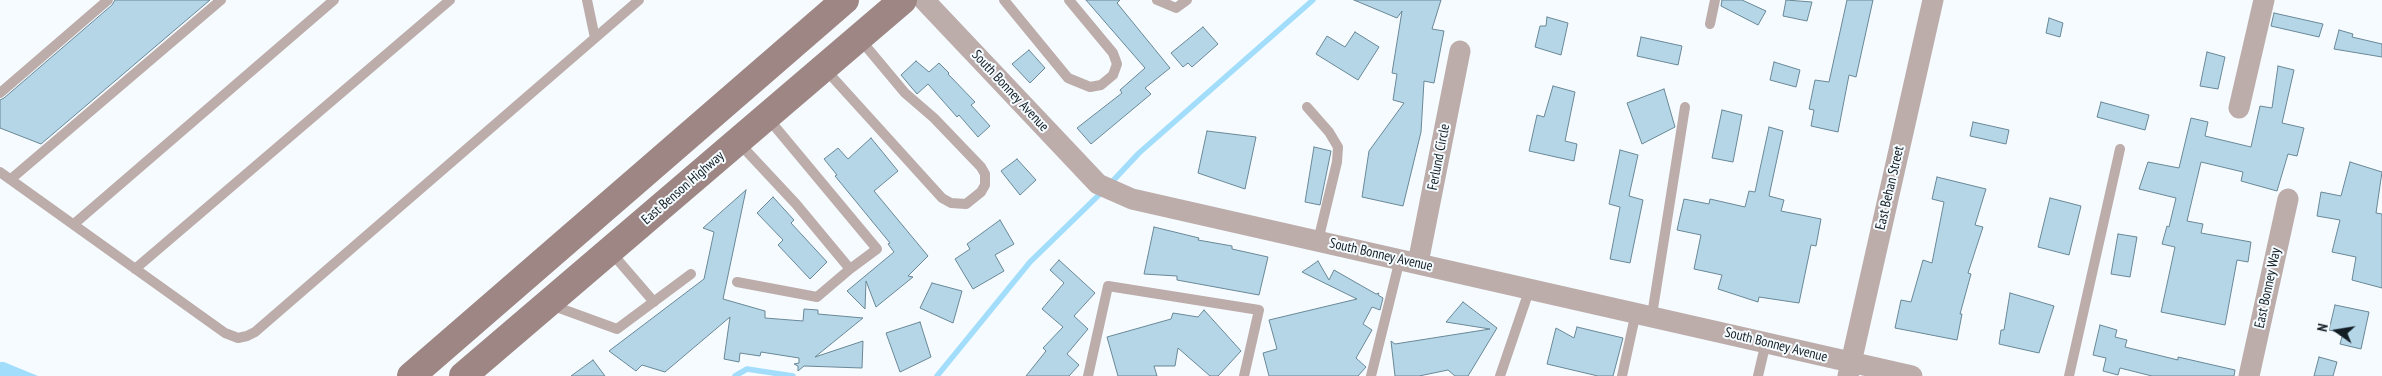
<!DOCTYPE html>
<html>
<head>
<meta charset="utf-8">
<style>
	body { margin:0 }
	#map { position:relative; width:2382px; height:376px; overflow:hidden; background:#f5fbff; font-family:"PT Sans Narrow",sans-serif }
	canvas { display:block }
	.north { position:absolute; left:2312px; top:306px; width:50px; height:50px; -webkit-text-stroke:4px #f5fbff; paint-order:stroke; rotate:283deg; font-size:14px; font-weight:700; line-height:20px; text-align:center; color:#121e24 }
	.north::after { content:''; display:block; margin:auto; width:18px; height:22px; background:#121e24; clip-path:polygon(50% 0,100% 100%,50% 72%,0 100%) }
</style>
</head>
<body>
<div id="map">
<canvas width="2382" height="376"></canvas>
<div class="north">N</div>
</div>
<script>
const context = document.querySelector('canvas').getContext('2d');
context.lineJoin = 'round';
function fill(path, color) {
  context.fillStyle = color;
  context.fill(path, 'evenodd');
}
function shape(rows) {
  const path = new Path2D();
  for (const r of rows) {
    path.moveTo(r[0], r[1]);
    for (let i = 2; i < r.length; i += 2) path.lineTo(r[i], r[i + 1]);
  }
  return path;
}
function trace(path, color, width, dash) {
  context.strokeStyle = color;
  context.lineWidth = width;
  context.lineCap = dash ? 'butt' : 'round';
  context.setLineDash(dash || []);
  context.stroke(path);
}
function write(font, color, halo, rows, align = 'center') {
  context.font = font + ' "PT Sans Narrow",sans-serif';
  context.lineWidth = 4;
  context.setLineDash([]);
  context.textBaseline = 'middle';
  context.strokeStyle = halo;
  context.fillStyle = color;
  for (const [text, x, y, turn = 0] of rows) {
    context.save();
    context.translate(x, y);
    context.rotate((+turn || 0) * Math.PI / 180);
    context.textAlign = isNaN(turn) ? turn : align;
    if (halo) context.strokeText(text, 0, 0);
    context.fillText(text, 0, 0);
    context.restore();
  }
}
const water = shape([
	[0,362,4,362,38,376,0,376]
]);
const stream = shape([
	[1109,185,1139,153,1313,0],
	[735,376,747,369,793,376],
	[937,376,1030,262,1103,191]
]);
const building = shape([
	[115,0,210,0,41,144,0,128,0,100,4,98,112,5,115,0],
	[1086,0,1120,0,1117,3,1170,68,1145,88,1151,94,1091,144,1077,128,1122,93,1120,90,1145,68,1086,0],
	[1354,0,1441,0,1432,29,1444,31,1434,83,1424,81,1421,132,1403,206,1362,197,1369,151,1404,103,1393,100,1397,74,1392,73,1402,11,1397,18,1354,0],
	[1722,0,1742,0,1766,11,1758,25,1721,6,1722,0],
	[1786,0,1812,2,1807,21,1783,16,1786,0],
	[1847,0,1873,0,1856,77,1849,75,1838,132,1811,126,1814,110,1809,109,1815,80,1829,82,1847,0],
	[2274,13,2323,24,2319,37,2271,26,2274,13],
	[1547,17,1568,23,1561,55,1535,47,1540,26,1546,26,1547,17],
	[2049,18,2063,23,2060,37,2046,33,2049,18],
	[1203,27,1218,44,1192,67,1188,63,1183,67,1171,53,1203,27],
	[2339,30,2353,34,2352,37,2382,44,2382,57,2334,49,2339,30],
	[1355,32,1379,47,1358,80,1316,54,1327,36,1345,47,1355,32],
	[1641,37,1682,46,1678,65,1637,56,1641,37],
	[1029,50,1045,68,1030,83,1012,64,1029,50],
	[2207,52,2225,57,2218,89,2200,86,2207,52],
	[916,61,929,72,939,63,949,73,948,74,975,102,971,105,990,126,978,137,959,115,957,117,928,84,917,94,901,75,916,61],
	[1774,62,1800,70,1796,87,1770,80,1774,62],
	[2278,66,2294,70,2282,123,2304,128,2297,156,2288,154,2277,191,2241,181,2243,172,2201,162,2187,221,2203,224,2201,233,2251,242,2248,262,2237,260,2225,325,2161,312,2175,247,2162,244,2167,226,2169,227,2176,198,2139,189,2148,162,2179,168,2191,118,2208,122,2205,136,2251,147,2260,106,2272,108,2278,66],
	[1553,86,1575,92,1565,141,1577,144,1574,161,1529,151,1537,115,1544,117,1553,86],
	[1664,89,1675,127,1642,144,1627,103,1664,89],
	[2101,102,2149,115,2145,130,2097,117,2101,102],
	[1722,110,1742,115,1733,162,1712,158,1722,110],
	[1973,122,2009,130,2006,144,1970,136,1973,122],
	[1769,127,1783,131,1769,196,1784,200,1781,211,1821,219,1816,246,1811,245,1799,303,1759,297,1758,302,1718,289,1722,275,1694,269,1701,235,1677,230,1684,199,1709,204,1710,199,1745,207,1749,191,1755,192,1769,127],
	[1207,131,1256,137,1245,189,1198,173,1207,131],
	[871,138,898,171,874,191,928,256,908,276,913,277,876,307,866,281,865,309,847,291,894,252,888,244,890,243,835,176,837,175,824,159,838,148,848,159,871,138],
	[1314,147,1331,151,1320,205,1305,202,1314,147],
	[1620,150,1638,155,1629,196,1643,200,1630,263,1610,259,1620,207,1609,204,1620,150],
	[1017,159,1036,180,1020,195,1001,171,1017,159],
	[2350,162,2382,172,2376,213,2382,214,2382,288,2352,280,2356,257,2332,252,2340,220,2317,216,2321,192,2341,196,2350,162],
	[1937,177,1986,189,1975,225,1983,227,1968,273,1971,274,1960,314,1962,314,1957,340,1895,328,1901,300,1911,302,1923,260,1932,263,1944,202,1932,199,1937,177],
	[746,190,723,299,765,311,765,318,803,321,804,309,818,310,818,314,863,318,815,357,863,341,862,368,804,366,798,371,798,366,794,364,799,363,799,358,761,352,760,356,740,353,739,362,724,359,730,317,665,372,642,365,636,371,609,351,704,279,714,232,703,228,746,190],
	[773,197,794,220,791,223,827,262,810,279,778,245,783,240,757,213,773,197],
	[2050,198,2081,206,2069,255,2038,247,2050,198],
	[1000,220,1014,244,995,255,1004,271,973,289,955,259,970,249,967,244,1000,220],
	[1154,227,1199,238,1198,240,1232,246,1232,249,1268,257,1259,295,1177,280,1177,276,1144,274,1154,227],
	[2118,234,2137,237,2130,277,2111,274,2118,234],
	[1059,260,1095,293,1074,316,1088,329,1067,354,1079,365,1069,376,1026,376,1046,351,1043,348,1063,327,1042,309,1064,283,1050,270,1059,260],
	[1318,261,1329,280,1334,270,1376,294,1379,293,1378,295,1383,298,1380,310,1372,307,1363,324,1372,330,1356,358,1366,367,1358,376,1269,376,1263,353,1277,349,1269,320,1357,299,1302,272,1318,261],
	[932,283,962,291,953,323,920,308,932,283],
	[2010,293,2054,306,2039,353,1999,344,2001,330,2004,330,2010,293],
	[1463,302,1497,328,1468,376,1455,376,1448,370,1419,376,1395,376,1391,341,1395,344,1490,329,1446,322,1463,302],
	[2335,305,2369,312,2361,349,2340,344,2343,333,2329,330,2335,305],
	[1204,310,1241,351,1218,376,1210,376,1178,348,1175,366,1154,366,1157,376,1118,376,1107,337,1171,319,1173,313,1198,317,1204,310],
	[920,322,931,357,900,372,886,333,920,322],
	[2100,325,2117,330,2115,337,2127,340,2125,347,2178,360,2178,357,2235,370,2234,376,2152,376,2120,368,2118,375,2103,371,2106,358,2093,355,2100,325],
	[1577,327,1623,338,1613,376,1598,376,1547,364,1556,328,1574,338,1577,327],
	[2319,357,2337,362,2333,376,2314,376,2319,357],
	[593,360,605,376,571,376,593,360]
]);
const lane = shape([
	[587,0,595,38],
	[1004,0,1068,78,1090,87,1101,85,1113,75,1117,64,1113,53,1069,0],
	[1157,0,1176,8,1187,0],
	[1710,24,1715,0],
	[825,69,942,198,951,203,966,204,981,192,985,185,985,174,981,167,934,118,905,93,859,38],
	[0,93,108,0],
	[1307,107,1329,132,1338,147,1337,162,1318,241],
	[739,143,796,204,850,269,877,249,767,117],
	[0,172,225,333,238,338,247,336,255,332,639,0],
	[11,179,221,0],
	[74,224,334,0],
	[610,251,654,302],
	[135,269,450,0],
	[737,282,817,297,850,269],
	[551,305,617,329,691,274],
	[1652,315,1685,107],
	[1088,376,1108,286,1259,310,1244,376],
	[1371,376,1400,259],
	[1500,376,1530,288],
	[1622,376,1636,312],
	[1758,376,1766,342],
	[2069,376,2120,149]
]);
const street = shape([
	[924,0,1098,184,1132,199,1912,376],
	[2239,108,2264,0],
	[1418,263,1460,51],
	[1848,376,1933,0],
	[2249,376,2288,199]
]);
const secondary = shape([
	[411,376,845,0],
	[463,376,903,0]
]);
const streetNames = [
	["South Bonney Avenue",1010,91,47],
	["Ferlund Circle",1439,157,-79],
	["East Benson Highway",683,188,-41],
	["East Behan Street",1890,188,-77],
	["South Bonney Avenue",1381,255,13],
	["East Bonney Way",2268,288,-78],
	["South Bonney Avenue",1776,345,14]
];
fill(water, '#a2defb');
trace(stream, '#a2defb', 5.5);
fill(building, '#b5d6e7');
trace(building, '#698897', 1);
trace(lane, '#bcacaa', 10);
trace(street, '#bcacaa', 21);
trace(secondary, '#9d8683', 28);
write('14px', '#121e24', '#f5fbff', streetNames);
</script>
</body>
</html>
